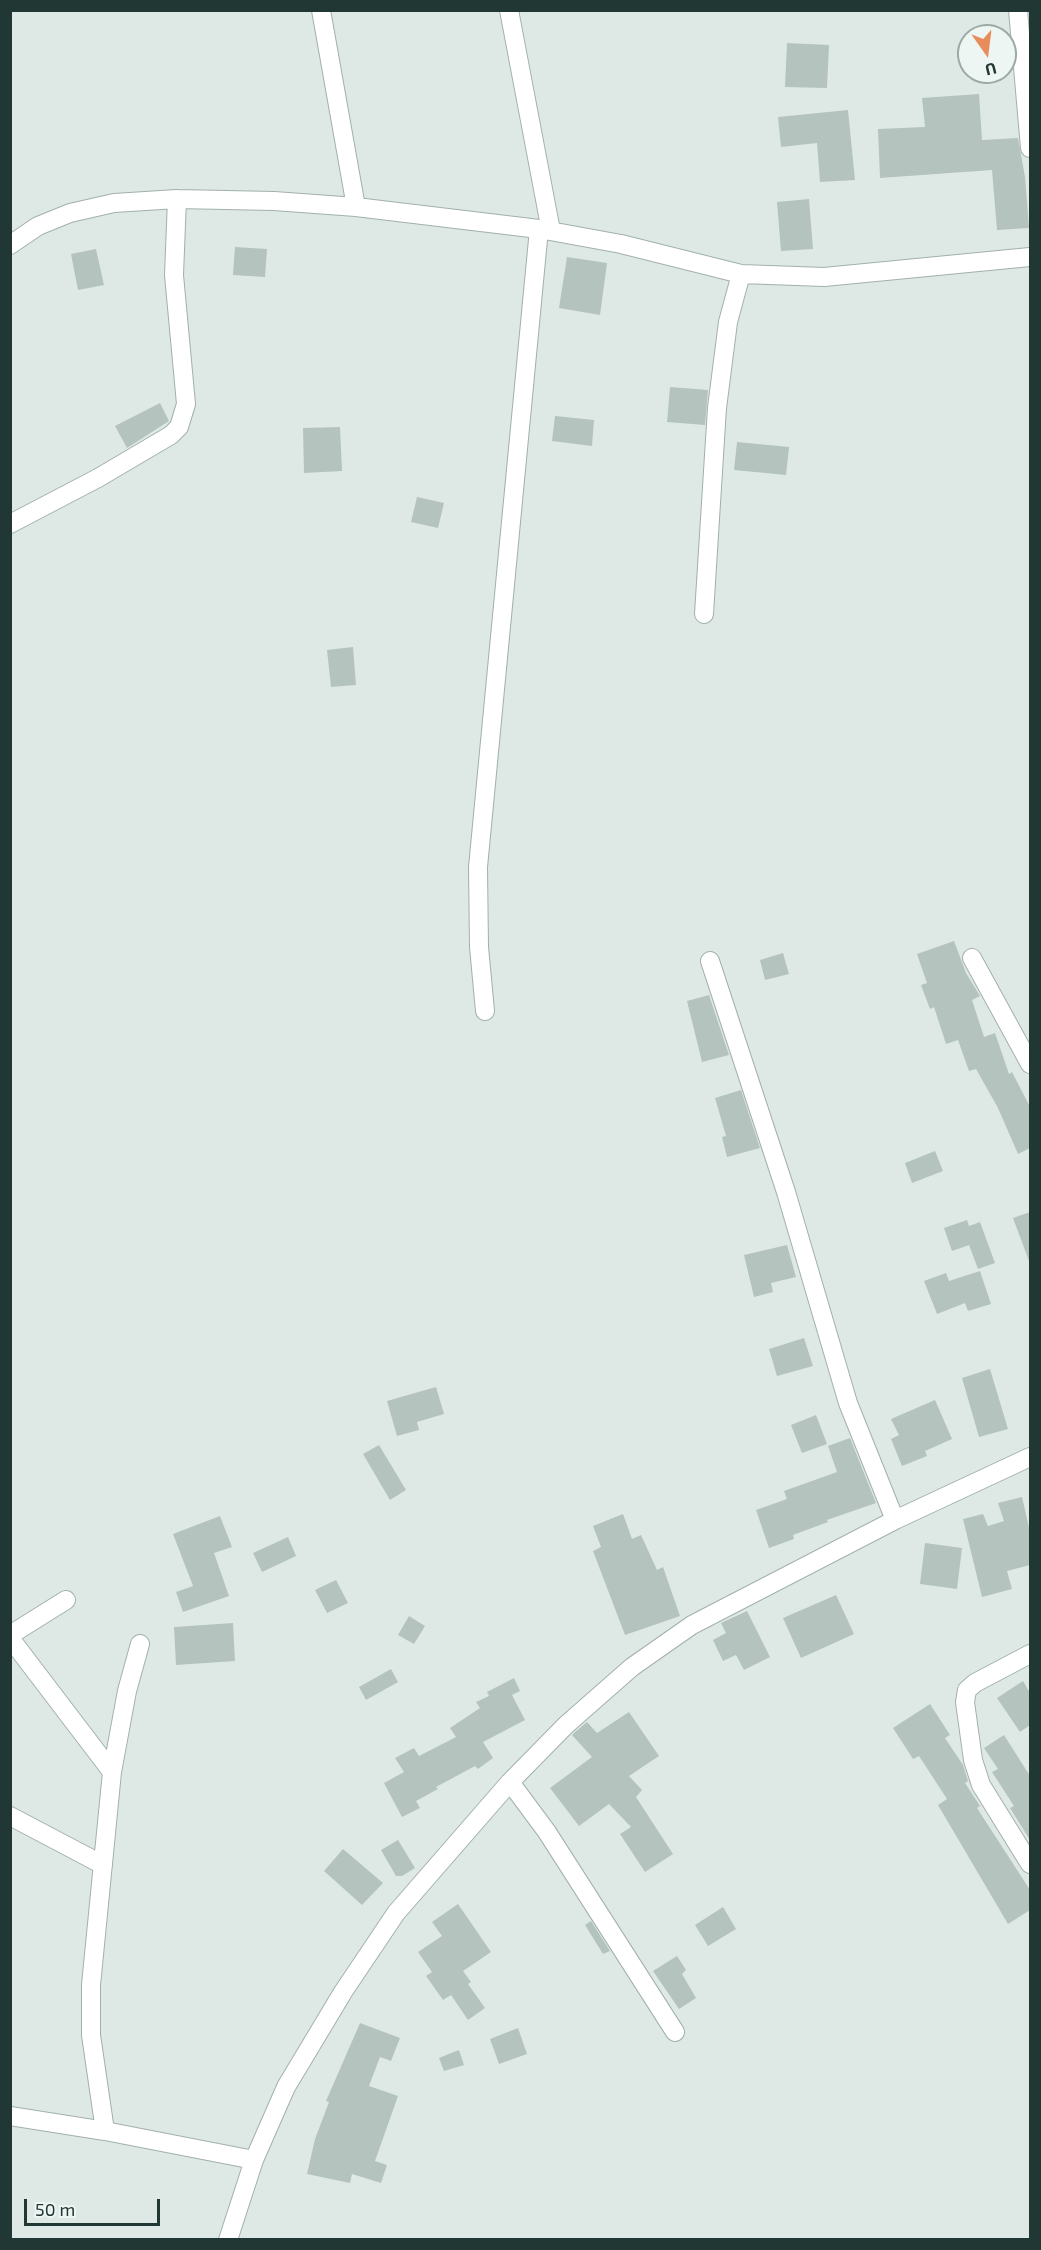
<!DOCTYPE html>
<html>
<head>
<meta charset="utf-8">
<style>
	body { margin:0 }
	#map { position:relative; width:1041px; height:2250px; overflow:hidden; background:#dee9e5; font-family:"Exo 2",sans-serif }
	canvas { display:block }
	.frame { position:absolute; inset:0; border:12px solid #213733; pointer-events:none }
	.north { position:absolute; left:957px; top:24px; width:60px; height:60px; box-sizing:border-box; background:#eef6f3; border:2px solid #9caaa6; border-radius:50%; rotate:166deg; font-size:16px; font-weight:700; line-height:24px; text-align:center; color:#213733 }
	.north::after { content:''; display:block; margin:auto; width:21px; height:27px; background:#e88c5c; clip-path:polygon(50% 0,100% 100%,50% 72%,0 100%) }
	.scale { position:absolute; left:24px; top:2199px; width:136px; height:27px; box-sizing:border-box; border:3px solid #213733; border-top:0; padding-left:8px; font-size:18px; line-height:21px; white-space:nowrap; color:#213733; -webkit-text-stroke:4px #eef6f3; paint-order:stroke }
</style>
</head>
<body>
<div id="map">
<canvas width="1041" height="2250"></canvas>
<div class="frame"></div>
<div class="north">U</div>
<div class="scale">50 m</div>
</div>
<script>
const context = document.querySelector('canvas').getContext('2d');
context.lineJoin = 'round';
function fill(path, color) {
  context.fillStyle = color;
  context.fill(path, 'evenodd');
}
function shape(rows) {
  const path = new Path2D();
  for (const r of rows) {
    path.moveTo(r[0], r[1]);
    for (let i = 2; i < r.length; i += 2) path.lineTo(r[i], r[i + 1]);
  }
  return path;
}
function trace(path, color, width, dash) {
  context.strokeStyle = color;
  context.lineWidth = width;
  context.lineCap = dash ? 'butt' : 'round';
  context.setLineDash(dash || []);
  context.stroke(path);
}
const building = shape([
	[787,43,829,45,827,88,785,87],
	[979,94,982,140,1018,138,1025,177,1029,228,997,230,992,170,880,178,878,129,925,127,922,98],
	[848,110,855,180,820,182,817,143,781,147,778,117],
	[809,199,813,249,781,251,777,202],
	[235,247,267,249,265,277,233,275],
	[96,249,104,285,78,290,71,254],
	[567,257,607,263,600,315,559,308],
	[670,387,708,390,705,425,667,422],
	[160,403,169,421,127,448,115,426],
	[555,416,594,420,592,446,552,441],
	[340,427,342,471,304,473,303,428],
	[737,442,789,447,786,475,734,470],
	[417,497,444,503,438,528,411,522],
	[353,647,356,685,331,687,327,650],
	[954,941,966,973,980,996,972,1000,984,1037,995,1033,1009,1074,1012,1072,1030,1107,1030,1148,1018,1154,998,1108,976,1069,969,1071,958,1040,946,1044,934,1007,930,1009,921,985,927,983,917,954],
	[783,953,789,974,765,980,760,960],
	[709,995,729,1055,702,1062,687,1001],
	[741,1090,760,1148,727,1157,722,1137,726,1136,715,1098],
	[935,1151,943,1171,912,1183,905,1163],
	[1030,1212,1030,1261,1029,1261,1013,1218],
	[967,1220,969,1226,980,1222,995,1263,978,1269,969,1245,952,1251,944,1228],
	[787,1245,796,1277,771,1283,773,1292,754,1297,744,1255],
	[980,1271,991,1304,968,1311,965,1303,937,1314,924,1281,946,1273,949,1281],
	[804,1338,813,1366,777,1376,769,1349],
	[990,1369,1008,1429,979,1437,962,1378],
	[436,1387,444,1414,417,1422,419,1430,397,1436,387,1401],
	[935,1400,952,1439,925,1451,927,1456,902,1466,891,1439,899,1435,891,1419],
	[816,1415,827,1444,802,1453,791,1425],
	[850,1438,876,1503,827,1520,828,1522,793,1535,794,1539,769,1548,756,1510,787,1499,784,1491,837,1472,828,1446],
	[379,1445,406,1490,390,1500,363,1454],
	[1022,1497,1030,1532,1030,1565,1007,1571,1012,1589,982,1597,963,1519,983,1514,988,1526,1004,1521,998,1503],
	[623,1514,632,1539,641,1535,657,1570,663,1567,680,1616,625,1635,593,1551,601,1547,593,1526],
	[220,1516,232,1547,214,1553,229,1596,183,1612,176,1592,193,1586,173,1534],
	[288,1537,296,1556,262,1572,253,1553],
	[925,1543,962,1548,957,1589,920,1584],
	[336,1580,348,1603,327,1613,315,1590],
	[836,1595,854,1634,801,1658,783,1618],
	[747,1611,770,1657,744,1670,736,1655,723,1661,713,1640,726,1633,721,1623],
	[409,1616,425,1626,414,1644,398,1635],
	[233,1623,235,1661,176,1665,174,1627],
	[391,1669,398,1682,366,1700,359,1687],
	[514,1678,520,1691,512,1695,525,1720,483,1742,493,1758,478,1769,475,1766,436,1787,438,1789,416,1801,420,1808,402,1817,384,1783,404,1772,395,1758,414,1748,419,1756,456,1737,450,1728,480,1708,476,1702,489,1696,487,1692],
	[1023,1681,1030,1693,1030,1725,1020,1732,997,1698],
	[930,1704,950,1735,945,1738,963,1765,968,1781,965,1783,980,1806,977,1808,1030,1890,1030,1910,1008,1924,938,1805,947,1799,919,1756,913,1759,893,1728],
	[629,1712,659,1756,629,1776,642,1790,636,1797,673,1854,645,1872,620,1834,631,1827,609,1804,579,1826,550,1788,592,1757,572,1735,574,1733,587,1722,597,1733],
	[1004,1735,1030,1776,1030,1840,1010,1808,1014,1806,992,1772,998,1769,984,1748],
	[398,1840,415,1868,402,1876,396,1876,381,1850],
	[343,1849,383,1883,362,1905,324,1871],
	[458,1904,491,1952,463,1971,471,1982,468,1984,485,2008,468,2020,451,1995,443,2000,426,1976,432,1972,418,1952,442,1936,432,1922],
	[723,1907,736,1929,708,1946,695,1925],
	[591,1921,610,1951,603,1954,585,1925],
	[677,1956,686,1970,682,1974,696,1998,679,2009,653,1971],
	[360,2023,400,2038,391,2061,380,2057,369,2086,398,2096,375,2161,387,2165,381,2183,352,2174,350,2183,307,2174,315,2139,329,2102,326,2101],
	[518,2028,527,2054,499,2064,490,2039],
	[459,2050,464,2065,444,2071,439,2058]
]);
const minor = shape([
	[321,10,356,207],
	[509,10,551,231],
	[1018,10,1030,148],
	[10,245,38,226,70,213,114,203,177,199,274,201,356,207,539,229,621,244,741,274,824,277,1030,257],
	[10,524,98,478,171,435,179,427,186,404,174,275,177,199],
	[704,614,717,408,728,322,741,274],
	[972,958,1030,1064],
	[710,961,786,1192,848,1403,895,1520],
	[485,1011,479,947,478,867,539,229],
	[10,1635,66,1600],
	[10,1638,112,1772],
	[140,1644,127,1691,112,1772,91,1985,91,2035,105,2131,254,2160],
	[510,1782,547,1832,675,2032],
	[10,1816,103,1865],
	[1030,1864,981,1785,973,1760,965,1702,967,1690,975,1683,1030,1654],
	[10,2116,105,2131],
	[228,2240,254,2160,286,2087,343,1992,396,1913,510,1782,566,1725,632,1667,692,1625,895,1520,1030,1457]
]);
fill(building, '#b4c3be');
trace(minor, '#a2b0ac', 20);
trace(minor, '#fff', 18);
</script>
</body>
</html>
